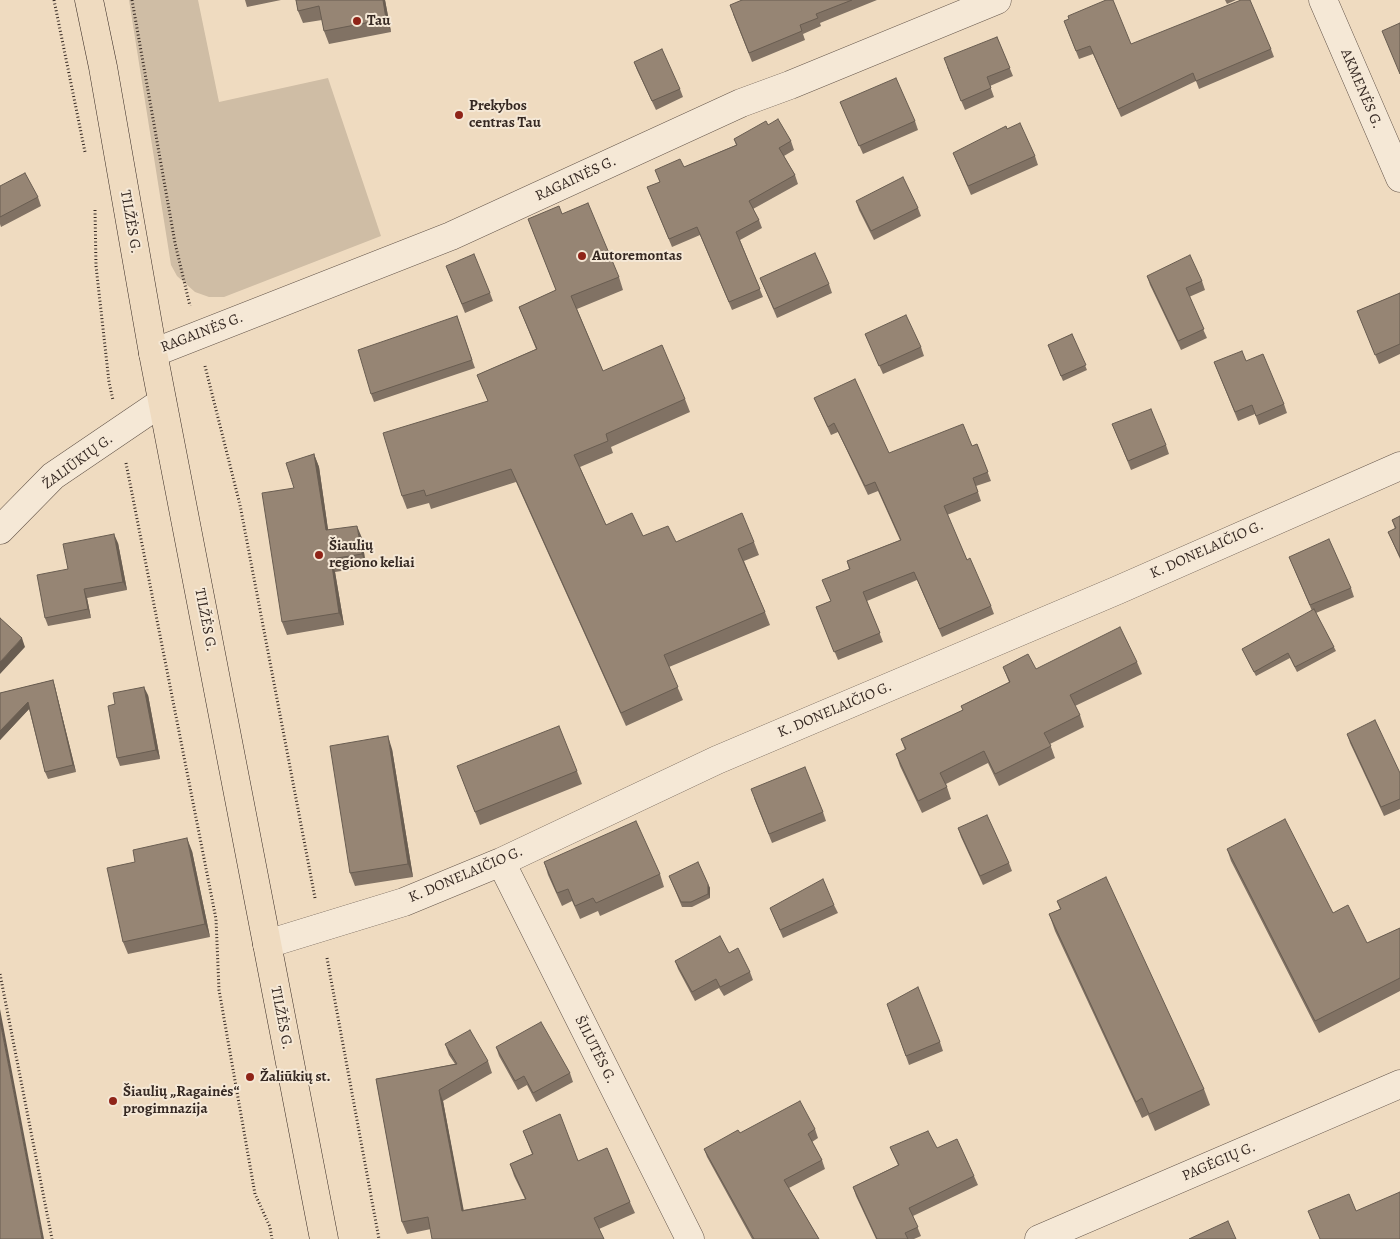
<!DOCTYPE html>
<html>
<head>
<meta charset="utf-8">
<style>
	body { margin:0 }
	canvas { display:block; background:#efdbc0 }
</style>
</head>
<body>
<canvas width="1400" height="1239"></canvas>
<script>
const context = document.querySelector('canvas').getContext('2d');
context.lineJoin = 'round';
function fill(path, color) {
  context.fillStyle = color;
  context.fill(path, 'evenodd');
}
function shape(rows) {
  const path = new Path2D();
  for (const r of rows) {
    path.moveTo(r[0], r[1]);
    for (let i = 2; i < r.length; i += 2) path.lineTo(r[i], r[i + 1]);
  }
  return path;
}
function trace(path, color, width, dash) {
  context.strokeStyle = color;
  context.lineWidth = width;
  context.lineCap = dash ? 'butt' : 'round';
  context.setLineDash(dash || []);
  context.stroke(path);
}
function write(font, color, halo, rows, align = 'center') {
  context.font = font + ' Alegreya,serif';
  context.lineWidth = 4;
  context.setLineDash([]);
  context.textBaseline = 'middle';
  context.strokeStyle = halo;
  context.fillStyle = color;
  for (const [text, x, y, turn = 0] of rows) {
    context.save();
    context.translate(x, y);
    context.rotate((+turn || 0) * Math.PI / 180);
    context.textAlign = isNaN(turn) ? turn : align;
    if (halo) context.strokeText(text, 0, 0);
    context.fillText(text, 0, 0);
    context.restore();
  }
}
const green = shape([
	[129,0,198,0,219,102,328,78,381,236,224,297,209,297,195,292,177,276,171,265]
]);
const path = shape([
	[54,0,85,152],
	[132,0,175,243,190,306],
	[95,210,96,266,109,382,113,400],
	[205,366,240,505,315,898],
	[126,463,216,919,219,990,255,1194,270,1227,272,1239],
	[327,958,379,1239],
	[0,974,52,1239]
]);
const minor = shape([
	[1323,0,1400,178],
	[153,353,451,236,741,103,790,85,997,0],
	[0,530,53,476,162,402],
	[501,862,690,1239],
	[267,944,404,902,501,862,717,760,1118,590,1400,466],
	[1039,1239,1400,1084]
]);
const highway = shape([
	[89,0,103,67,153,353,324,1239]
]);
const wall = shape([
	[245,0,281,0,247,7],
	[296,0,385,0,391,32,329,44,324,31,322,20,303,23,298,11],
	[742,0,877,0,820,23,821,26,803,34,805,40,752,62,733,14],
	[1225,0,1236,0,1227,4],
	[1067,29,1131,44,1271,49,1274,57,1199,89,1196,81,1121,117,1093,54,1079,59],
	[997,37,1013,76,990,86,994,97,965,110,947,67],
	[634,62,680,89,683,97,656,110,637,70],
	[840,102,915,121,918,130,863,154],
	[768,125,791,141,794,150,784,156,795,175,798,184,753,209,759,220,762,228,740,240,763,297,732,310,700,235,672,247,647,187,660,182,684,167,736,145,734,139],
	[1007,129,1035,156,1038,165,971,195,953,153],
	[0,186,38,197,41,206,1,227,0,224],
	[856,201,918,208,921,216,874,240,859,210],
	[562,214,619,277,623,290,577,309,603,371,685,399,690,412,611,447,613,453,580,467,606,525,643,536,676,542,754,542,759,555,744,561,765,612,770,625,669,667,683,700,626,726,516,482,431,509,429,503,407,509,402,496,488,401,477,375,536,349,519,307,556,290,528,219],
	[446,266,490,293,493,301,465,313],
	[1147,276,1202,281,1205,290,1189,297,1207,338,1181,350,1150,285],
	[760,278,829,284,832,293,777,318],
	[1400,293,1400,354,1379,364,1357,311],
	[457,316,475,368,374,402,371,394],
	[865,334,921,347,924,356,883,374],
	[1072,334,1087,370,1063,381,1048,345],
	[1214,362,1284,404,1287,413,1259,425,1255,414,1238,421],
	[814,398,889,453,972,446,977,444,991,481,976,486,981,501,947,515,967,560,991,606,994,614,942,637,917,580,867,601,883,642,838,660,816,607,831,601,849,569,847,561,900,540,878,491,868,495,838,432,831,435,818,407],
	[1112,424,1166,445,1169,454,1131,470],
	[314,454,319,467,328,530,362,538,366,567,335,572,344,625,287,635,282,622,294,488],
	[1400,516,1400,559,1388,532,1395,529,1392,520],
	[118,543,127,590,87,598,91,618,48,626,45,618,68,569],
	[1289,557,1351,588,1354,597,1316,613,1336,651,1297,672,1290,658,1256,676,1242,649,1312,611],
	[1137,662,1142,674,1075,706,1080,715,1084,727,1050,744,1055,758,999,786,988,763,946,784,951,799,922,813,900,766,896,754,905,750,901,739,963,710,961,706,1009,682,1003,667,1036,669],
	[53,680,55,687,76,772,48,779,45,772,29,709,0,740,0,693],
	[148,695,160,759,120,766,117,758,115,704],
	[1347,734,1400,773,1400,809,1384,816,1350,743],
	[392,749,413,877,355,886,350,873],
	[457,766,577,771,582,784,480,825],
	[754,798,823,812,826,821,772,843],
	[958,828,1009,863,1012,871,983,885,961,837],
	[1227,849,1333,913,1367,943,1400,928,1400,991,1319,1033,1231,861],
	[192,851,210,937,128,954,123,942],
	[544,862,660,874,664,887,600,916,598,911,580,919,572,901,562,906,548,875],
	[669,876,708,884,710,888,710,898,692,907,682,907],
	[1057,901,1204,1089,1210,1105,1155,1131,1148,1115,1142,1118,1055,931,1049,914,1060,909],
	[834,905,838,913,783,938,770,908],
	[729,953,750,972,753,980,724,996,719,988,695,1001,678,969,675,961],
	[887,1004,940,1042,943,1051,909,1065],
	[445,1044,488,1061,492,1073,443,1101,463,1210,525,1199,514,1176,510,1164,532,1154,523,1131,578,1161,630,1202,635,1213,599,1229,604,1239,432,1239,431,1229,407,1234,402,1222,376,1079,455,1064,449,1055],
	[496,1047,570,1073,573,1082,536,1102,527,1085,518,1090,499,1056],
	[815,1129,818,1138,812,1142,822,1160,825,1169,789,1188,819,1239,752,1239,707,1157,704,1149,740,1133],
	[890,1147,937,1148,974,1176,978,1185,913,1216,921,1236,914,1239,876,1239,856,1196,853,1187,898,1165]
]);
const shadedWall = shape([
	[383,0,385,0,391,32,386,19],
	[314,454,319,467,330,543,326,530],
	[357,526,362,538,366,567,362,554],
	[114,534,118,543,127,590,123,582],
	[331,559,335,572,344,625,339,613],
	[84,589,87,598,91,618,88,609],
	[22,638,25,647,0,674,0,662],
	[53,680,55,687,76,772,73,765],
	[144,687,148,695,160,759,156,750],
	[28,702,30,708,0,740,0,731],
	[388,736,392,749,413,877,408,864],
	[187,838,192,851,210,937,205,924],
	[708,884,710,888,710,898,708,894],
	[0,1009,44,1239,42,1239,0,1021],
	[439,1090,443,1101,466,1222,462,1211]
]);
const building = shape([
	[296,0,383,0,386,19,324,31,319,6,298,11,296,0],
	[742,0,852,0,816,14,818,18,800,25,802,31,749,53,730,5,742,0],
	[1106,0,1113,0,1131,44,1241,0,1250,0,1271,49,1196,81,1193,73,1118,109,1090,46,1076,51,1064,21,1069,19,1068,16,1106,0],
	[1400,23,1400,74,1382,31,1400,23],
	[997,37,1010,68,987,77,991,88,961,101,944,58,997,37],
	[662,49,680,89,652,101,634,62,662,49],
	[896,78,915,121,859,146,840,102,896,78],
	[778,119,791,141,779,148,795,175,749,201,759,220,736,232,760,289,729,302,697,227,669,239,647,187,660,182,655,170,680,159,684,167,737,145,734,139,766,121,768,125,778,119],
	[1020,123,1035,156,968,186,953,153,1006,126,1007,129,1020,123],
	[25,173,38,197,0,217,0,186,25,173],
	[903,177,918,208,871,231,856,201,903,177],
	[588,203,619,277,571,296,603,371,662,345,685,399,606,434,608,441,574,455,606,525,632,513,643,536,668,526,676,542,742,513,754,542,738,549,765,612,664,655,678,687,621,713,511,469,426,496,424,490,402,496,383,433,488,401,477,375,537,349,519,307,556,290,528,219,559,206,562,214,588,203],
	[815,253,829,284,774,309,760,278,815,253],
	[474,254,490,293,462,304,446,266,474,254],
	[1190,255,1202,281,1186,288,1204,329,1178,341,1147,276,1190,255],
	[1400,293,1400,344,1375,355,1357,311,1400,293],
	[906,315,921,347,879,366,865,334,906,315],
	[457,316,472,360,371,394,358,350,457,316],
	[1072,334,1086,365,1061,376,1048,345,1072,334],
	[1242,351,1246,361,1263,354,1284,404,1256,416,1252,405,1235,412,1214,362,1242,351],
	[855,379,889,453,963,424,972,446,977,444,988,472,973,478,978,492,944,506,967,560,970,558,991,606,939,629,914,572,863,592,880,633,834,652,816,607,831,601,822,580,850,569,847,561,901,540,875,482,865,486,834,423,828,427,814,398,855,379],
	[1151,409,1166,445,1128,461,1112,424,1151,409],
	[314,454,326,530,357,526,362,554,331,559,339,613,282,622,262,493,294,488,286,463,314,454],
	[1400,516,1400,557,1388,532,1396,528,1392,520,1400,516],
	[114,534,123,582,84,589,88,609,45,618,37,575,68,569,63,544,114,534],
	[1329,539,1351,588,1310,605,1289,557,1329,539],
	[1314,609,1334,647,1295,667,1288,653,1254,672,1242,649,1314,609],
	[0,618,22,638,0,662,0,618],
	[1120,627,1137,662,1070,695,1080,715,1044,733,1051,746,995,774,984,751,940,773,947,787,918,801,896,754,906,749,901,739,963,710,961,706,1010,682,1003,667,1028,654,1036,669,1120,627],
	[53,680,73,765,45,772,28,702,0,731,0,693,53,680],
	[144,687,156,750,117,758,108,706,115,704,113,693,144,687],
	[1375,720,1400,773,1400,799,1381,807,1347,734,1375,720],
	[559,726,577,771,475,812,457,766,559,726],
	[388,736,408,864,350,873,330,746,388,736],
	[805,767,823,812,769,834,751,789,805,767],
	[987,815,1009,863,980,876,958,828,987,815],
	[1285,819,1333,913,1348,905,1367,943,1400,928,1400,978,1315,1021,1227,849,1285,819],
	[636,821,660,874,596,903,593,898,575,906,568,889,557,893,544,862,636,821],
	[187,838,205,924,123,942,107,868,135,862,133,850,187,838],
	[698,862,708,884,708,894,691,902,681,902,669,876,698,862],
	[1106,877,1204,1089,1149,1114,1142,1098,1136,1102,1049,914,1061,909,1057,901,1106,877],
	[823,879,834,905,780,930,770,908,823,879],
	[720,936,729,953,738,948,750,972,720,987,716,979,692,992,675,961,720,936],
	[918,987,940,1042,906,1056,887,1004,918,987],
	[0,1021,42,1239,0,1239,0,1021],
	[541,1022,570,1073,533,1093,524,1076,515,1081,496,1047,541,1022],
	[470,1030,488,1061,439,1090,462,1211,526,1199,510,1164,533,1154,523,1131,560,1114,578,1161,607,1148,630,1202,594,1218,604,1239,432,1239,428,1217,402,1222,376,1079,457,1064,445,1044,470,1030],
	[800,1101,815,1129,808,1134,822,1160,784,1180,819,1239,754,1239,704,1149,738,1130,740,1133,800,1101],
	[928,1131,937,1148,957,1139,974,1176,909,1208,918,1227,905,1233,908,1239,877,1239,853,1187,899,1165,890,1147,928,1131],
	[1400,1192,1400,1239,1320,1239,1308,1211,1349,1194,1356,1211,1400,1192],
	[1228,1221,1236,1239,1189,1239,1228,1221]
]);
const markers = [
	[357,21,5,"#8f2418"],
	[459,115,5,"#8f2418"],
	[582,256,5,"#8f2418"],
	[319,555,5,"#8f2418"],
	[250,1077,5,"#8f2418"],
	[113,1101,5,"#8f2418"]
];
const poiNames = [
	["Tau",367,21],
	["Prekybos",469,106],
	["centras Tau",469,123],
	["Autoremontas",592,256],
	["Šiaulių",329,546],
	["regiono keliai",329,563],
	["Žaliūkių st.",260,1077],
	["Šiaulių „Ragainės“",123,1092],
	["progimnazija",123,1109]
];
const streetNames = [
	["AKMENĖS G.",1361,89,67],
	["RAGAINĖS G.",576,179,-25],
	["TILŽĖS G.",130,222,80],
	["RAGAINĖS G.",202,333,-21],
	["ŽALIŪKIŲ G.",78,462,-36],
	["K. DONELAIČIO G.",1207,550,-24],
	["TILŽĖS G.",205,620,79],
	["K. DONELAIČIO G.",835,710,-23],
	["K. DONELAIČIO G.",466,875,-23],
	["TILŽĖS G.",281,1018,79],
	["ŠILUTĖS G.",595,1050,63],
	["PAGĖGIŲ G.",1219,1162,-23]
];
fill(green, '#cfbda5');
trace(minor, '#64554a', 29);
trace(highway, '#352822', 29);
trace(path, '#352822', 3, [1, 2.5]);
trace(minor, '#f5e8d6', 28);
trace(highway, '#efdbc0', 28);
fill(wall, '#817264');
fill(shadedWall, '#695d51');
fill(building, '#968574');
trace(building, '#695d51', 1);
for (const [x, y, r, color] of markers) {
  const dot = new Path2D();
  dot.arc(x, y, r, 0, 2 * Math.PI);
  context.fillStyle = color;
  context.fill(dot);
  trace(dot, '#f5e8d6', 2);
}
write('bold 15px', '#352822', '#f5e8d6', poiNames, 'left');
write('15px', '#352822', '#f5e8d6', streetNames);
</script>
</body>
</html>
